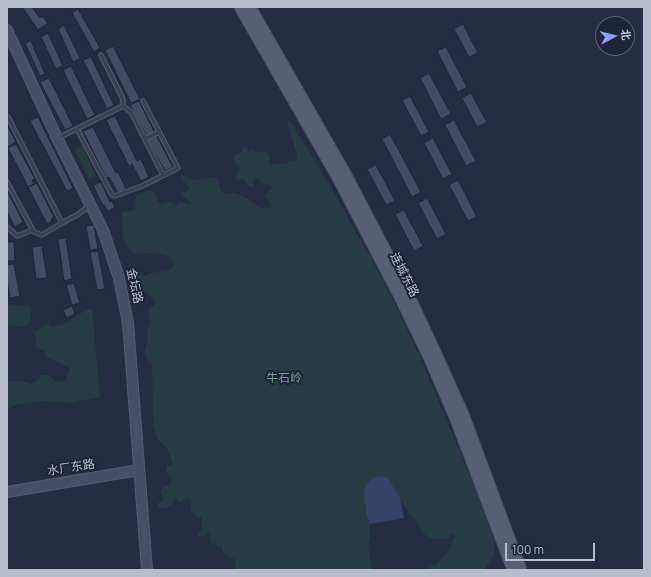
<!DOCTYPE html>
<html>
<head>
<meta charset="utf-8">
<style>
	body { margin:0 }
	#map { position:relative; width:651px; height:577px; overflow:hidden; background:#262d43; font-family:Manrope,"Noto Sans SC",sans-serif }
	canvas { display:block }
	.frame { position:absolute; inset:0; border:8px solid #b7bccd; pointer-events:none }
	.north { position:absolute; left:595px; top:16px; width:40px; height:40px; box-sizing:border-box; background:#1f2538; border:1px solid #5c6174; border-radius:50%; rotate:83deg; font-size:11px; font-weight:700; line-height:16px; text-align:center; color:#b7bccd }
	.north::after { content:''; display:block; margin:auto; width:14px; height:18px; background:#8da3fc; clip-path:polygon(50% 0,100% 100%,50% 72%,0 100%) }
	.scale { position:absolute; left:505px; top:543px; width:90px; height:18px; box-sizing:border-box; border:2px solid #b7bccd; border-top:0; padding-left:5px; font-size:12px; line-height:14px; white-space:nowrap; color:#b7bccd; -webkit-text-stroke:3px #1f2538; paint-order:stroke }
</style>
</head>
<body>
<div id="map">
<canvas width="651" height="577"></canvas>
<div class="frame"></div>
<div class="north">北</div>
<div class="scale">100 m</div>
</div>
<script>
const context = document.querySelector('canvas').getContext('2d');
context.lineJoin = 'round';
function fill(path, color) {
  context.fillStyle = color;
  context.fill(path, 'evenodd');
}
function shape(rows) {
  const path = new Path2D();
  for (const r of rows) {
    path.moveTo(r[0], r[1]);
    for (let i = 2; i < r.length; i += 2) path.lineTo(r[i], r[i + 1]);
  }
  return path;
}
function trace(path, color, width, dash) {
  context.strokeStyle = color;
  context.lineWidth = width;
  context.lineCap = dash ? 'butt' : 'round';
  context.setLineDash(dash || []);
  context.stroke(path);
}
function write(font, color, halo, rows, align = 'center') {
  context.font = font + ' Manrope,"Noto Sans SC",sans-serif';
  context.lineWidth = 4;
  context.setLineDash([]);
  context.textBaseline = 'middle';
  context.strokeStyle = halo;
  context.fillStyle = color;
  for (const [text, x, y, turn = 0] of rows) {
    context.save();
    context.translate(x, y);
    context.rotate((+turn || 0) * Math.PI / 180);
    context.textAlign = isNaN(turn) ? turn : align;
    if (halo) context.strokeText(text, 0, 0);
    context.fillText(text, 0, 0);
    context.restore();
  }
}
const green = shape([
	[290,121,329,184,383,280,400,314,426,371,485,513,494,540,494,554,484,570,428,570,431,566,436,565,449,550,455,536,452,534,447,539,431,539,425,535,405,507,391,483,364,505,366,514,370,524,370,536,368,546,372,570,235,570,236,563,233,558,228,557,224,554,222,547,219,547,211,543,209,533,203,537,198,536,202,528,202,518,196,516,193,513,191,509,191,499,185,498,183,501,179,502,176,498,173,501,172,505,167,508,161,508,158,505,159,502,162,502,164,499,160,493,162,488,165,485,168,486,169,483,172,480,169,477,166,471,167,465,172,465,172,461,167,448,157,438,153,423,152,362,147,359,145,351,148,339,147,330,150,322,148,311,150,307,154,306,155,301,149,295,142,291,141,286,135,282,134,278,137,272,146,276,150,273,168,271,173,267,173,261,169,256,152,253,136,254,131,251,126,245,123,238,122,212,134,210,136,207,135,199,137,195,148,190,152,191,156,195,157,200,161,204,168,202,178,205,179,201,189,204,190,203,188,200,179,193,186,192,190,187,180,178,182,175,196,180,199,179,212,177,218,179,221,191,225,194,235,193,249,199,259,207,263,208,270,207,271,205,265,195,272,188,271,185,264,184,259,180,255,179,253,181,253,187,249,187,243,179,237,181,236,174,240,171,239,167,233,159,236,154,240,154,242,152,242,148,244,147,246,147,250,152,252,149,254,148,253,153,260,151,262,152,266,152,269,155,270,166,274,164,287,163,290,160,294,161,297,158,297,155,287,122],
	[82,146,96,176,89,179,75,150],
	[7,304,32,307,29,323,23,327,13,325,7,327],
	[87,309,92,309,100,397,69,403,45,401,29,403,16,405,7,409,7,381,21,381,31,384,38,380,41,375,50,375,54,381,61,382,66,379,70,368,45,356,45,350,35,348,36,339,35,331,48,324,52,327,64,324]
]);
const water = shape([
	[378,476,387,477,391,483,400,498,404,518,370,524,366,514,364,494,366,485,372,479]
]);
const building = shape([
	[22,7,32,7,40,18,42,16,48,23,38,30,22,7],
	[78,9,100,48,94,52,72,13,78,9],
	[463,24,478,53,469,57,454,29,463,24],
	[64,25,80,58,73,62,58,29,64,25],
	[48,33,63,66,56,69,41,37,48,33],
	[31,41,45,74,40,76,25,43,31,41],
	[113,46,140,99,131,103,105,50,113,46],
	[446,47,467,87,458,92,437,51,446,47],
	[91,57,114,105,107,109,83,60,91,57],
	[71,66,95,115,87,119,63,70,71,66],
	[429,73,451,114,441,119,420,78,429,73],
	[49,78,73,126,65,130,40,82,49,78],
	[471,93,487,122,477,127,462,98,471,93],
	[410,96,429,132,421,136,402,100,410,96],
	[139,101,155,133,147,137,130,105,139,101],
	[115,116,137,161,141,159,149,177,141,181,132,164,129,166,106,120,115,116],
	[38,117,73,188,67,191,30,121,38,117],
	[454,120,476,161,466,166,445,125,454,120],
	[7,125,16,142,7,147,7,125],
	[93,127,116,173,118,172,126,189,118,193,109,177,106,178,83,131,93,127],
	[390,134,421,192,412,197,382,139,390,134],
	[156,135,173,167,165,171,147,139,156,135],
	[433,138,452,174,443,179,424,143,433,138],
	[16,144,35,179,32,180,34,184,28,187,8,148,16,144],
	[376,165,395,201,386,205,367,169,376,165],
	[458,180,477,217,468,221,449,185,458,180],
	[101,182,110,202,112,201,115,207,108,211,104,205,103,206,93,185,101,182],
	[37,183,54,217,51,219,52,221,47,224,28,187,37,183],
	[7,190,23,222,15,227,7,212,7,190],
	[427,198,446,234,437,239,418,203,427,198],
	[404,210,423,246,414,251,395,214,404,210],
	[94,225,98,249,90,250,86,226,94,225],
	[66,238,72,279,64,281,58,239,66,238],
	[7,242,14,242,15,261,7,261,7,242],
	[42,246,47,278,36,279,32,247,42,246],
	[98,251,105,289,97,290,90,252,98,251],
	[14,264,20,296,10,298,7,280,7,265,14,264],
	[74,283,80,303,72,305,66,285,74,283],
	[72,306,75,314,67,318,63,310,72,306]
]);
const lane = shape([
	[123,106,131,112,163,175],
	[77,129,112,195,115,196,142,186,178,168,143,101],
	[58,138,123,106,123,99,101,55],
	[145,139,159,132],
	[7,182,34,232,42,235,62,223,8,117],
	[62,223,77,215,90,205],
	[7,227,17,236,33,230]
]);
const secondary = shape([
	[7,30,57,138,103,230,119,278,128,323,147,570],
	[7,492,139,470]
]);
const primary = shape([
	[240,7,338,178,400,297,429,357,455,417,513,570],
	[250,7,346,175,408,294,436,354,463,414,521,570]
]);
const streetNames = [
	["连城东路",404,275,63],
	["金坛路",134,286,77],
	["水厂东路",71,468,-9]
];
const parkNames = [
	["牛石岭",284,379]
];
fill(green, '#283c44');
fill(water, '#374269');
fill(building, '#424a64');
trace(building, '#21273a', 1);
trace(lane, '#555b6d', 5.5);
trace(secondary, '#555b6d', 12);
trace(primary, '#44495c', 13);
trace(lane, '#3a4053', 3.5);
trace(secondary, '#484e66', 10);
trace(primary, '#585e73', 11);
write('12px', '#b7bccd', '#1f2538', streetNames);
write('12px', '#6e9e82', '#1f2538', parkNames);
</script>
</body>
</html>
